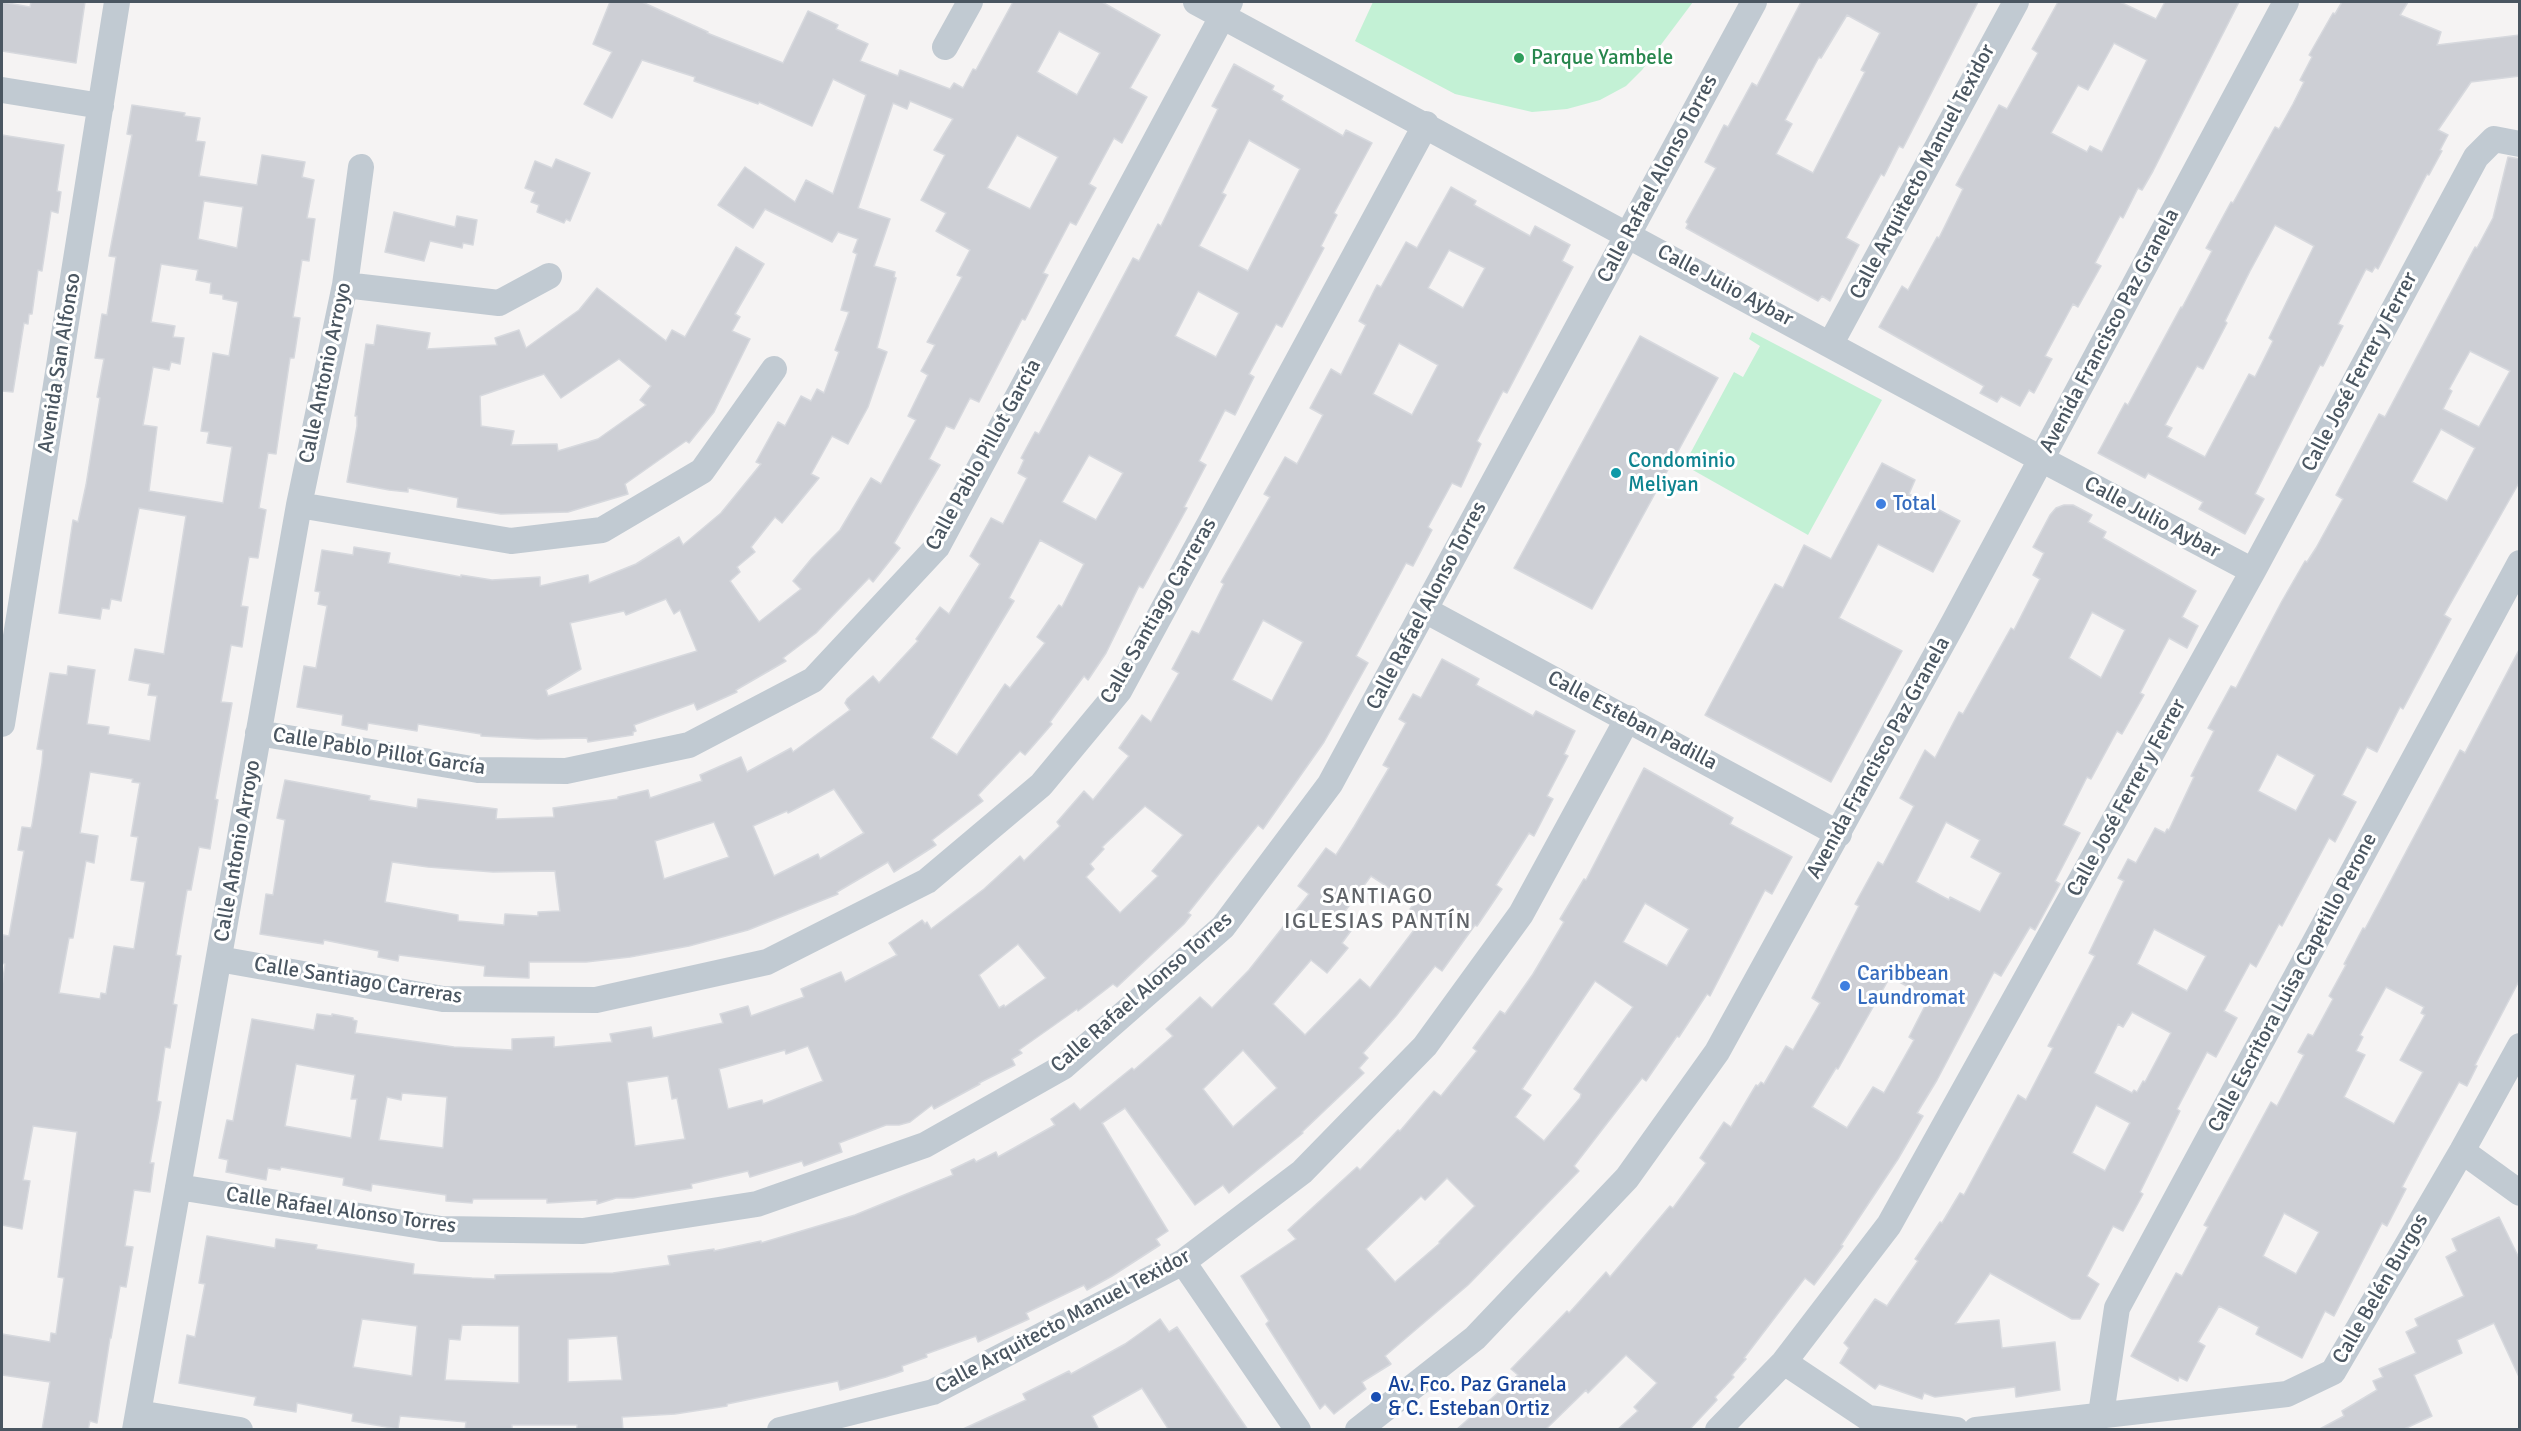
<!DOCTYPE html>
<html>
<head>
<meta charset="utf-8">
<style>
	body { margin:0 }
	#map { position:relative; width:2521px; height:1431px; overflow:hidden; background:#f5f3f3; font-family:Signika,sans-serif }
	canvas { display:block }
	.frame { position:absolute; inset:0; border:3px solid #4a5661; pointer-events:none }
</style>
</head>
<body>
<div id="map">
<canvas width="2521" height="1431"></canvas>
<div class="frame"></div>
</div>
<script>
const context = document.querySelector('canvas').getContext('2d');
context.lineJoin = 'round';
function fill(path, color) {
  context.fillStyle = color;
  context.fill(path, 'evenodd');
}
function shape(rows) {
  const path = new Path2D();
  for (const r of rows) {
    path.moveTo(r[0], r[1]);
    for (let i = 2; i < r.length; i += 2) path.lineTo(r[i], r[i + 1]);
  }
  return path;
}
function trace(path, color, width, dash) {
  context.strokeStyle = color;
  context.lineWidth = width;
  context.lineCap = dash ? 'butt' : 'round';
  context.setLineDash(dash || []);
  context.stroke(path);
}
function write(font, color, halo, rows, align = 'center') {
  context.font = font + ' Signika,sans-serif';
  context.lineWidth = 6;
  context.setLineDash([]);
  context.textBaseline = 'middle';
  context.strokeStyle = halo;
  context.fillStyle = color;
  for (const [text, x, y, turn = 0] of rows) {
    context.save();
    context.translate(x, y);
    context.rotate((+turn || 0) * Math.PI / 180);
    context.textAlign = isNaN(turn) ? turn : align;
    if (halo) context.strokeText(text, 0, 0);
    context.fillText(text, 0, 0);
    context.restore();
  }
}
const green = shape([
	[1373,2,1693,2,1642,70,1626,86,1600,100,1567,109,1532,112,1455,94,1355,41],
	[1752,332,1882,400,1808,535,1684,465,1734,372,1743,377,1760,346,1749,339]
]);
const building = shape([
	[2,2,30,7,31,2,85,2,76,63,2,51,2,2],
	[610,2,642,2,708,32,707,33,783,63,808,11,838,25,836,29,868,44,860,61,898,76,900,70,950,89,954,83,963,88,973,69,976,70,1013,2,1102,2,1160,35,1130,88,1147,97,1122,143,1114,138,1089,184,1096,188,1076,225,1070,222,1043,273,1048,275,1025,320,1022,319,979,402,970,398,954,429,946,426,929,459,940,465,894,543,900,548,873,582,869,578,816,633,783,658,786,661,736,690,737,692,697,710,694,703,634,725,636,731,633,732,633,735,588,742,587,738,537,739,481,736,481,734,418,724,417,731,368,723,367,730,342,725,343,715,297,707,304,666,316,668,327,606,318,604,320,592,315,591,322,550,353,555,354,547,390,553,388,563,461,577,461,575,492,580,540,577,540,586,588,575,589,583,636,564,679,537,683,545,721,513,761,464,756,462,778,422,785,426,801,396,811,401,817,389,824,393,839,352,835,350,849,312,841,310,857,254,853,252,858,239,838,232,832,242,765,209,753,228,718,205,745,167,795,202,806,180,833,194,866,95,833,79,812,126,759,102,758,104,694,81,695,77,642,60,612,118,584,104,612,52,593,44,610,2],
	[1059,31,1100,53,1077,95,1037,72,1059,31],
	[910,101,953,119,934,150,945,155,921,200,946,213,936,231,970,250,957,275,962,277,927,342,935,345,921,371,928,375,908,416,916,420,881,484,871,478,840,530,812,558,793,581,801,589,759,622,730,581,740,572,737,567,755,552,751,547,775,517,782,523,819,478,811,474,832,436,848,444,868,407,887,352,877,348,896,278,894,277,895,272,874,266,890,219,858,208,893,103,907,109,910,101],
	[1017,135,1058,157,1030,209,987,188,1017,135],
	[666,599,674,614,680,610,697,651,548,696,546,690,581,669,570,623,624,611,626,615,666,599],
	[1801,2,1978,2,1903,148,1899,146,1884,176,1881,174,1846,238,1859,245,1830,301,1822,296,1818,301,1686,228,1688,224,1686,222,1716,168,1705,162,1724,125,1728,127,1752,83,1757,86,1801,2],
	[1847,15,1880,33,1861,70,1865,72,1813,173,1776,154,1792,124,1785,120,1819,57,1821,58,1847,15],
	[2058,2,2120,2,2156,19,2165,2,2239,2,2153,171,2142,190,2138,188,2123,218,2120,216,2095,263,2101,266,2078,307,2073,304,2045,356,2052,359,2034,393,2029,390,2020,406,2001,396,1997,402,1980,393,1984,386,1879,327,1902,286,1908,290,1937,237,1939,238,1963,189,1956,185,1999,105,2007,109,2038,53,2032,49,2058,2],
	[2114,43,2147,60,2102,152,2090,146,2087,152,2051,133,2078,85,2088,90,2114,43],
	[2342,2,2408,2,2400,15,2441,32,2437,45,2520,35,2520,76,2471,82,2438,130,2448,135,2440,150,2442,151,2429,175,2427,174,2378,269,2375,267,2372,272,2366,269,2338,324,2343,326,2323,366,2320,365,2255,494,2264,499,2245,534,2199,509,2203,502,2148,473,2145,478,2098,453,2125,403,2128,405,2181,307,2182,308,2212,251,2206,248,2231,202,2233,203,2275,127,2279,129,2293,104,2304,82,2300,80,2312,57,2309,55,2333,13,2335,14,2342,2],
	[2275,225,2314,246,2269,338,2273,341,2255,377,2249,374,2205,457,2167,437,2172,428,2165,425,2197,366,2203,369,2227,323,2225,321,2250,271,2275,225],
	[1234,64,1274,86,1272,90,1283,96,1281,100,1343,136,1346,130,1372,143,1334,213,1337,215,1321,246,1324,248,1282,327,1276,324,1249,374,1254,377,1235,415,1225,410,1199,461,1206,465,1184,507,1187,508,1143,588,1139,586,1106,653,1088,680,1084,676,1050,722,1052,724,1025,755,1020,751,978,795,983,801,932,840,936,845,894,872,888,862,837,892,838,894,748,930,689,946,630,957,586,962,529,962,529,978,484,976,485,966,399,955,398,961,378,957,379,951,324,940,323,944,260,934,266,894,273,895,285,820,277,818,285,780,370,796,369,800,417,808,418,799,497,809,496,819,554,817,553,808,618,799,618,797,648,790,650,798,702,781,700,775,741,757,747,772,791,748,793,752,850,710,845,703,847,699,873,676,879,683,918,641,916,639,940,607,949,614,980,564,970,556,991,518,1003,524,1027,478,1018,473,1024,460,1021,458,1035,432,1039,434,1133,258,1139,261,1158,224,1161,226,1218,109,1212,106,1234,64],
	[1249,140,1300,169,1248,271,1199,246,1226,195,1222,193,1249,140],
	[1198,291,1239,313,1216,357,1175,336,1198,291],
	[1089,455,1123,473,1096,520,1062,502,1089,455],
	[1040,540,1084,564,1062,607,1059,605,1037,637,1045,643,1010,688,1005,684,957,755,931,738,1014,601,1009,598,1040,540],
	[834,789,864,833,820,859,818,854,774,876,753,826,787,811,788,813,834,789],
	[714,822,729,857,664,879,655,841,714,822],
	[392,862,428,867,493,872,555,871,560,911,538,912,538,916,505,914,504,925,458,921,458,915,385,902,392,862],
	[132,105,185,113,184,116,200,118,196,141,205,142,199,176,257,185,262,155,305,162,302,177,314,180,307,218,315,219,309,261,302,260,293,317,300,318,294,358,290,358,276,454,268,453,259,508,266,510,258,558,249,557,241,606,248,607,242,647,231,645,221,702,232,703,215,799,218,800,210,849,199,847,191,890,187,890,176,955,181,956,173,1004,177,1005,170,1048,165,1047,157,1101,161,1102,150,1163,154,1163,150,1192,134,1190,125,1246,133,1247,126,1287,120,1286,111,1338,110,1338,97,1423,90,1421,88,1430,42,1430,50,1382,2,1375,2,1334,50,1342,51,1333,56,1334,64,1278,58,1277,77,1132,33,1126,23,1180,30,1181,22,1229,2,1225,2,986,5,964,2,963,2,945,3,935,9,936,24,851,18,850,22,827,31,828,32,825,42,763,43,750,37,749,50,673,67,675,68,666,95,670,87,724,109,727,108,734,150,741,157,696,148,695,150,684,129,680,135,649,164,654,186,516,139,508,121,601,111,599,109,609,102,608,100,619,59,613,73,520,78,522,86,485,100,398,97,397,104,359,95,358,102,314,107,315,116,257,109,256,132,135,127,134,132,105],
	[204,201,243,207,237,248,198,239,204,201],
	[161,264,198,270,196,280,211,283,210,293,223,295,223,299,238,302,229,356,213,353,201,431,209,432,207,443,232,447,223,503,149,491,157,427,143,425,153,367,169,370,171,362,180,364,184,338,173,337,175,326,151,322,161,264],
	[90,772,133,779,132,782,140,783,131,836,138,837,131,880,145,882,134,949,114,946,106,994,101,993,100,999,59,993,69,938,73,938,86,861,94,863,98,836,80,833,90,772],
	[2,135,64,145,57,191,61,192,58,213,51,211,42,271,38,270,32,314,29,314,28,324,24,323,13,392,2,391,2,135],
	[2508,157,2520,159,2520,481,2444,615,2451,619,2403,709,2400,707,2377,752,2367,747,2342,795,2356,802,2335,842,2329,838,2282,926,2279,924,2256,967,2250,963,2224,1011,2237,1018,2216,1057,2207,1052,2177,1109,2180,1111,2140,1192,2143,1194,2123,1231,2113,1226,2087,1276,2099,1284,2080,1319,2072,1319,1990,1273,1955,1324,1999,1320,2002,1348,2055,1342,2060,1390,2016,1397,2015,1387,1935,1397,1924,1393,1922,1399,1879,1384,1875,1389,1840,1363,1849,1348,1844,1343,1875,1299,1887,1306,1918,1261,1915,1259,1940,1222,1942,1223,1960,1193,1964,1195,2018,1095,2026,1100,2053,1048,2048,1046,2095,956,2089,953,2124,881,2118,878,2128,859,2136,863,2155,828,2165,833,2167,829,2169,830,2194,777,2191,776,2214,731,2208,728,2231,686,2236,688,2282,601,2305,561,2307,562,2316,548,2343,499,2336,495,2379,414,2385,417,2475,247,2477,248,2493,218,2508,157],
	[2470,351,2510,371,2479,427,2443,409,2452,391,2449,389,2470,351],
	[2441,429,2475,448,2447,501,2412,482,2441,429],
	[2277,754,2315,775,2296,811,2258,791,2277,754],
	[2154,929,2206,956,2187,991,2137,964,2154,929],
	[2132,1012,2171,1033,2145,1082,2143,1081,2137,1092,2134,1090,2132,1093,2094,1073,2118,1024,2123,1027,2132,1012],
	[2096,1105,2130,1123,2105,1171,2072,1153,2096,1105],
	[556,159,590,173,570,221,566,219,564,223,537,212,539,205,531,202,535,192,525,188,535,161,552,168,556,159],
	[1451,187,1476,201,1474,205,1530,236,1535,226,1570,245,1562,261,1573,267,1507,393,1503,391,1477,441,1481,444,1461,487,1452,483,1428,527,1432,530,1413,566,1406,563,1356,656,1368,663,1324,742,1263,829,1258,825,1188,913,1191,915,1184,924,1117,987,1113,984,1078,1011,1077,1009,1019,1050,1022,1053,1012,1059,1015,1065,979,1083,980,1084,934,1109,932,1105,910,1122,899,1125,886,1125,839,1143,842,1152,804,1166,802,1161,750,1177,748,1171,691,1184,692,1188,633,1198,616,1198,597,1204,597,1200,547,1203,547,1199,473,1199,472,1203,446,1201,446,1195,372,1184,371,1191,343,1185,344,1178,281,1167,280,1170,268,1168,266,1180,226,1172,228,1160,219,1158,227,1120,233,1121,252,1019,314,1030,317,1014,332,1016,332,1014,353,1018,353,1020,357,1021,355,1033,454,1047,512,1050,512,1039,554,1037,554,1047,612,1042,610,1034,651,1027,653,1038,723,1023,720,1014,748,1006,751,1016,804,997,801,989,841,972,845,982,897,955,889,943,922,920,925,924,927,922,931,929,984,889,1020,856,1024,861,1060,826,1057,822,1084,791,1093,800,1129,756,1119,748,1142,715,1151,722,1179,673,1172,669,1192,631,1199,634,1224,584,1221,582,1270,497,1264,494,1285,457,1297,464,1323,415,1310,408,1331,369,1341,375,1366,325,1359,321,1377,285,1381,287,1406,242,1417,248,1451,187],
	[1449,250,1485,268,1463,308,1428,288,1449,250],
	[1399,343,1438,365,1412,415,1373,394,1399,343],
	[1263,620,1303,642,1272,701,1232,680,1263,620],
	[1145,806,1183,835,1152,871,1158,876,1120,913,1086,877,1094,869,1090,864,1104,849,1102,847,1145,806],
	[1018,944,1046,978,1005,1007,1004,1005,999,1008,979,975,1018,944],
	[808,1046,823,1081,763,1104,762,1100,728,1109,719,1069,785,1050,786,1054,808,1046],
	[296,1064,355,1075,351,1099,357,1099,351,1138,285,1126,296,1064],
	[668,1076,672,1099,677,1098,685,1139,635,1146,627,1082,668,1076],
	[402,1093,447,1097,443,1148,379,1140,387,1097,401,1100,402,1093],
	[394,212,455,227,457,216,477,220,473,245,463,243,462,248,430,241,424,261,385,252,394,212],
	[736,247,764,264,735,314,740,317,732,331,750,339,714,412,689,443,686,441,625,484,628,494,568,512,501,514,457,507,458,498,408,488,408,492,389,490,347,482,357,426,357,416,355,416,366,344,374,345,377,325,430,333,427,349,497,345,495,338,519,330,526,348,579,310,597,288,666,341,672,330,685,337,736,247],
	[619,359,651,386,640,400,646,405,598,439,558,451,557,444,511,445,514,431,481,426,480,396,544,374,561,398,619,359],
	[1640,336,1718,378,1592,609,1514,568,1640,336],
	[1882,463,1915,480,1909,494,1960,521,1933,572,1878,544,1839,618,1902,651,1831,782,1705,715,1775,584,1783,588,1804,545,1831,559,1882,463],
	[2064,505,2073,505,2092,515,2088,522,2106,532,2103,538,2196,591,2182,617,2198,626,2187,648,2169,638,2140,693,2144,695,2122,734,2117,731,2091,779,2087,777,2063,825,2080,833,2055,881,2060,884,2035,930,2030,927,2001,976,1994,972,1937,1080,1917,1113,1923,1116,1898,1159,1841,1245,1843,1246,1814,1285,1805,1278,1744,1358,1746,1359,1732,1375,1734,1377,1715,1397,1717,1400,1689,1430,1617,1430,1638,1411,1634,1407,1657,1383,1626,1355,1588,1393,1586,1390,1545,1430,1456,1430,1518,1375,1511,1369,1567,1311,1569,1313,1606,1272,1610,1277,1670,1206,1673,1208,1706,1163,1700,1158,1724,1122,1731,1127,1756,1085,1758,1086,1761,1082,1764,1084,1786,1046,1793,1050,1820,1003,1812,998,1859,906,1855,904,1878,862,1883,865,1914,806,1900,798,1925,750,1935,758,1959,712,1963,714,2011,628,2014,630,2040,579,2033,575,2044,553,2033,547,2050,515,2056,508,2064,505],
	[2092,612,2125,630,2101,678,2069,658,2092,612],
	[1946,822,1980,840,1971,857,2001,873,1980,912,1950,897,1949,900,1916,882,1946,822],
	[1890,977,1929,998,1909,1037,1914,1040,1884,1093,1873,1087,1847,1128,1812,1107,1836,1068,1838,1069,1890,977],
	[2520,648,2520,979,2475,1065,2477,1066,2467,1086,2459,1082,2421,1151,2402,1187,2406,1189,2387,1226,2382,1223,2334,1316,2325,1311,2302,1358,2256,1334,2259,1327,2219,1306,2198,1342,2205,1346,2187,1381,2179,1377,2178,1381,2131,1356,2176,1273,2182,1276,2208,1227,2204,1225,2271,1102,2277,1106,2304,1055,2298,1052,2308,1034,2313,1036,2333,999,2329,996,2346,965,2344,964,2363,928,2365,929,2389,884,2460,750,2465,753,2520,648],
	[2386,987,2424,1007,2421,1013,2425,1015,2400,1060,2423,1072,2394,1124,2344,1097,2365,1055,2356,1051,2363,1037,2360,1035,2386,987],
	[2284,1213,2319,1232,2296,1274,2263,1256,2284,1213],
	[1442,659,1479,679,1476,685,1533,716,1536,711,1575,731,1564,754,1568,756,1547,796,1553,799,1534,836,1529,833,1496,885,1502,889,1477,926,1475,925,1442,971,1435,966,1396,1016,1363,1053,1368,1058,1359,1068,1364,1073,1302,1132,1303,1133,1229,1193,1223,1185,1195,1205,1125,1108,1102,1123,1168,1231,1156,1239,1160,1245,1112,1276,1087,1290,1084,1285,1026,1313,1029,1319,978,1342,976,1336,926,1354,927,1357,902,1366,903,1371,886,1377,840,1390,838,1381,727,1404,727,1406,675,1414,622,1417,623,1430,577,1430,577,1425,512,1425,512,1430,465,1430,466,1422,400,1416,398,1429,352,1421,353,1414,297,1403,296,1412,254,1405,256,1397,179,1383,187,1335,195,1337,205,1284,199,1283,207,1236,275,1248,276,1239,317,1245,316,1249,414,1264,413,1274,472,1278,495,1279,495,1275,613,1273,670,1265,668,1256,714,1249,714,1251,761,1241,761,1243,855,1215,953,1175,951,1170,974,1159,976,1162,996,1152,998,1157,1055,1125,1051,1119,1074,1103,1080,1110,1132,1068,1134,1070,1173,1036,1166,1029,1200,997,1212,1008,1249,970,1309,894,1298,886,1326,848,1336,855,1354,827,1389,768,1383,765,1406,723,1399,719,1413,694,1421,698,1442,659],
	[1371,876,1414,904,1410,909,1415,913,1410,920,1417,926,1370,988,1360,979,1305,1035,1273,1004,1311,960,1327,973,1348,948,1342,943,1353,928,1340,918,1371,876],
	[1243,1050,1277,1088,1233,1127,1203,1089,1243,1050],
	[362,1319,417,1326,412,1376,353,1367,362,1319],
	[462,1325,519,1326,519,1383,445,1380,449,1339,460,1340,462,1325],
	[617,1336,622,1380,568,1382,568,1339,617,1336],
	[1644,768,1733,818,1730,824,1792,857,1772,894,1765,890,1710,996,1707,994,1679,1037,1677,1036,1646,1081,1642,1078,1574,1166,1579,1171,1468,1285,1385,1356,1391,1364,1362,1382,1366,1389,1334,1414,1325,1404,1320,1409,1266,1324,1269,1321,1241,1276,1296,1239,1288,1230,1357,1167,1360,1170,1398,1130,1400,1131,1434,1091,1441,1096,1477,1051,1473,1048,1500,1011,1505,1014,1533,974,1564,922,1560,919,1584,879,1586,880,1644,768],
	[1645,903,1689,929,1667,966,1623,942,1645,903],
	[1595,981,1633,1007,1574,1089,1581,1094,1580,1098,1544,1141,1515,1117,1531,1095,1522,1089,1595,981],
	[1447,1178,1475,1206,1439,1242,1440,1243,1395,1282,1366,1249,1421,1196,1425,1200,1447,1178],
	[2499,1217,2520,1260,2520,1379,2494,1323,2457,1340,2462,1353,2414,1375,2432,1416,2402,1430,2318,1430,2344,1416,2342,1411,2377,1390,2373,1381,2383,1377,2379,1369,2416,1353,2406,1332,2418,1326,2415,1319,2464,1296,2446,1257,2457,1251,2452,1239,2499,1217],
	[1160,1319,1169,1332,1177,1327,1248,1430,1169,1430,1142,1388,1092,1416,1099,1430,961,1430,1026,1400,1023,1394,1069,1371,1071,1374,1125,1344,1160,1319]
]);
const minor = shape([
	[1196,2,2041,459,2253,571],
	[945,47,970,2],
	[2,90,101,106],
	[345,285,499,303,549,276],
	[1831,343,2016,2],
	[299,505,511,541,602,530,702,471,774,369],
	[1425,610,1839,834],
	[2,724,117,2],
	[258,733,478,770,566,771,689,745,813,680,937,547,1230,2],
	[219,959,443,999,596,1000,767,962,927,881,1041,785,1119,691,1426,124],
	[2462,1151,2520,1193],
	[178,1187,441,1229,583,1231,757,1204,925,1145,1063,1067,1223,927,1330,784,1754,2],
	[1183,1262,1298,1430],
	[1784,1362,1868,1418,1956,1430],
	[138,1413,240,1430],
	[2101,1414,2117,1308,2520,563],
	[135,1430,299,505,345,285,361,167],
	[780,1430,933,1392,1183,1262,1302,1172,1425,1046,1521,914,1628,718],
	[1358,1430,1475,1338,1627,1178,1717,1052,1954,622,2286,2],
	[1718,1430,1784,1362,1889,1225,2253,571,2476,157,2494,139,2520,144],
	[1976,1430,2287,1394,2333,1372,2462,1151,2520,1046]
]);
const markers = [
	[1519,58,6,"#2e9e5b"],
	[1616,473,6,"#0f9aa8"],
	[1881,504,6,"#3f7fe0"],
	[1845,986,6,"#3f7fe0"],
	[1376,1397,6,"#1a4fb4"]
];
const leisureNames = [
	["Parque Yambele",1531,58]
];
const streetNames = [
	["Calle Arquitecto Manuel Texidor",1923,172,-62],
	["Calle Rafael Alonso Torres",1658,179,-62],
	["Calle Julio Aybar",1725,286,28],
	["Avenida Francisco Paz Granela",2110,331,-62],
	["Avenida San Alfonso",60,363,-81],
	["Calle José Ferrer y Ferrer",2360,372,-62],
	["Calle Antonio Arroyo",326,373,-78],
	["Calle Pablo Pillot García",984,455,-61],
	["Calle Julio Aybar",2152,518,28],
	["Calle Rafael Alonso Torres",1427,606,-62],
	["Calle Santiago Carreras",1159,611,-60],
	["Calle Esteban Padilla",1632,721,28],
	["Calle Pablo Pillot García",379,752,9],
	["Avenida Francisco Paz Granela",1879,758,-61],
	["Calle José Ferrer y Ferrer",2127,798,-61],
	["Calle Antonio Arroyo",238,851,-80],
	["Calle Santiago Carreras",358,981,9],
	["Calle Escritora Luisa Capetillo Perone",2293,983,-62],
	["Calle Rafael Alonso Torres",1142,993,-41],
	["Calle Rafael Alonso Torres",341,1211,8],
	["Calle Belén Burgos",2381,1289,-60],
	["Calle Arquitecto Manuel Texidor",1063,1322,-28]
];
const cultureNames = [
	["Condominio",1628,461],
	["Meliyan",1628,485]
];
const shopNames = [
	["Total",1893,504],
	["Caribbean",1857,974],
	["Laundromat",1857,998]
];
const transitNames = [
	["Av. Fco. Paz Granela",1388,1385],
	["& C. Esteban Ortiz",1388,1409]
];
const neighbourhoodNames = [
	["SANTIAGO",1378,897],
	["IGLESIAS PANTÍN",1378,922]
];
fill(green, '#c3f1d5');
fill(building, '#cdcfd5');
trace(building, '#d7d9de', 1.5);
trace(minor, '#c1cad2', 26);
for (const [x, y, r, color] of markers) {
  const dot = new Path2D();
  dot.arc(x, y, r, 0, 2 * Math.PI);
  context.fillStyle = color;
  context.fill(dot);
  trace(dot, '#fff', 2);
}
write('21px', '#27864d', '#fff', leisureNames, 'left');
write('21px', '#4a5661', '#fff', streetNames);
write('21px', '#0d838f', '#fff', cultureNames, 'left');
write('21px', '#366cbe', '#fff', shopNames, 'left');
write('21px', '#164399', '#fff', transitNames, 'left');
context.letterSpacing = '1.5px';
write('22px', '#5f6368', '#fff', neighbourhoodNames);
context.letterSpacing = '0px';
</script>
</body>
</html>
